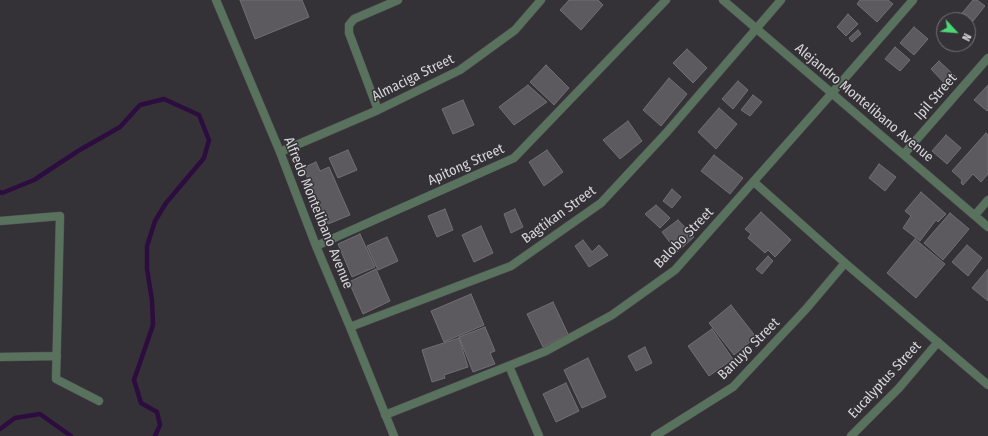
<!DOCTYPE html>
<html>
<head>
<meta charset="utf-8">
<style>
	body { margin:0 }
	#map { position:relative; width:988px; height:436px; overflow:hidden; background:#343236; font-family:"Fira Sans Condensed",sans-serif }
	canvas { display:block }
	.north { position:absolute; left:936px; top:12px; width:40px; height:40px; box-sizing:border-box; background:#343236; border:1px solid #757377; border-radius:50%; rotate:116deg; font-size:11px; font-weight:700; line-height:16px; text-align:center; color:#d6d5d8 }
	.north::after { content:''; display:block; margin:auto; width:14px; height:18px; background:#4dd676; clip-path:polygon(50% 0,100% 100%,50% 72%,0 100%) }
</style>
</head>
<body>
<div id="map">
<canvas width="988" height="436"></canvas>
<div class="north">N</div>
</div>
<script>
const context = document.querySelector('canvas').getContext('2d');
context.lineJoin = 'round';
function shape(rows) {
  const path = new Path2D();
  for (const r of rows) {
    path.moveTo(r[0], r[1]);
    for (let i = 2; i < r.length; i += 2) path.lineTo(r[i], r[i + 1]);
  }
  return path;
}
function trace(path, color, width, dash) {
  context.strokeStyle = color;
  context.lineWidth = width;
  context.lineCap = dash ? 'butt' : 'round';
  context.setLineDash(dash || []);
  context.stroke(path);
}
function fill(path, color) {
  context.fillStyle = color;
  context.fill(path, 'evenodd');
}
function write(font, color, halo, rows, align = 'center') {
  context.font = font + ' "Fira Sans Condensed",sans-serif';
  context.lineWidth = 3;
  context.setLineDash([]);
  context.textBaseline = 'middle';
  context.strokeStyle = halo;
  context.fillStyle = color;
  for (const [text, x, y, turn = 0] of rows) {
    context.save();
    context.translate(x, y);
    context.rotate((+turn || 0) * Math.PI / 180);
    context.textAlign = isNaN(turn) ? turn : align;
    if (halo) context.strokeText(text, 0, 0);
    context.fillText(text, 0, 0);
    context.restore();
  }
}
const stream = shape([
	[0,192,2,193,34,180,78,151,120,127,140,105,164,99,199,115,209,140,204,158,166,203,155,221,147,246,147,269,152,300,153,325,134,380,141,403,157,412,160,425,155,436],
	[0,429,15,418,40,414,71,436]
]);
const building = shape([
	[240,0,302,0,309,17,255,39,240,0],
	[569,0,598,0,603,5,581,30,560,10,569,0],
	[860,0,888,0,893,4,877,22,857,4,860,0],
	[973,0,977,0,985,6,969,26,968,26,968,20,961,20,958,18,973,0],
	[848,14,858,24,846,36,837,27,848,14],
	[914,27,928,39,914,55,900,43,914,27],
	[858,30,861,34,852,42,849,38,858,30],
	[895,47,910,60,900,71,885,59,895,47],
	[687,49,707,68,693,83,673,63,687,49],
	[939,61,956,77,947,86,931,69,939,61],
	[546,65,569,88,554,105,530,82,546,65],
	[669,78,687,94,661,126,643,110,669,78],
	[738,81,748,90,733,109,722,99,738,81],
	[528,85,547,102,514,125,499,107,528,85],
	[988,85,988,110,987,111,974,100,988,85],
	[753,95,762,102,750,116,741,110,753,95],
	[463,100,474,125,453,134,442,109,463,100],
	[719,108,737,124,716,149,698,132,719,108],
	[628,121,642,141,620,159,603,140,628,121],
	[986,133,988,135,988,174,981,182,973,174,963,185,961,183,962,180,952,171,986,133],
	[946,135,961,148,947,164,932,151,946,135],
	[348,150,357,170,338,178,329,158,348,150],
	[547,150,563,172,544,186,529,162,547,150],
	[714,155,743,178,730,194,701,171,714,155],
	[316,162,320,171,329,167,350,215,328,224,303,168,316,162],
	[879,164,896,177,885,191,869,178,879,164],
	[672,189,681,197,672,208,663,201,672,189],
	[921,192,946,214,938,222,936,220,920,241,903,228,911,216,905,211,921,192],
	[656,205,670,218,660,228,645,214,656,205],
	[445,209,453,230,437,237,428,216,445,209],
	[515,209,523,227,511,233,504,214,515,209],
	[761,212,791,240,775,257,768,250,765,253,748,238,751,234,745,229,761,212],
	[950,213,969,229,943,260,924,243,950,213],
	[678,220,694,237,677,252,662,232,678,220],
	[481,226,493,253,474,262,462,235,481,226],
	[360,234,375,267,352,277,338,244,360,234],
	[387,237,398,261,378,270,367,246,387,237],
	[915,239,945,264,916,298,887,273,915,239],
	[583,240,592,252,599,245,608,255,589,267,575,246,583,240],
	[967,245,982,258,968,276,952,262,967,245],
	[768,256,773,261,762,274,756,269,768,256],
	[376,269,390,301,363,314,349,282,376,269],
	[988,269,988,301,972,288,988,269],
	[471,294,484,325,444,342,431,311,471,294],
	[553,302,568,334,543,347,527,314,553,302],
	[731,305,756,337,734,355,709,323,731,305],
	[485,327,495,351,490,353,495,364,473,372,459,337,485,327],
	[712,329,733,359,709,376,688,346,712,329],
	[459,338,468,367,444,375,445,378,432,382,422,350,459,338],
	[645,347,652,363,636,371,628,356,645,347],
	[588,358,606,397,582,408,564,370,588,358],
	[566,383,579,411,556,422,543,394,566,383]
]);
const street = shape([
	[216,0,280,152,316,246,350,327,394,436],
	[723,0,988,227],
	[378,110,349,33,349,25,354,19,398,0],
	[280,152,378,110,460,70,515,30,541,0],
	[904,154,988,58],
	[754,182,845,263,988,385],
	[975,215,988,200],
	[0,221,60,216,56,379,99,401],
	[316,246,514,158,666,0],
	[350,327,511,266,601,203,667,132,781,0],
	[0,357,57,356],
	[509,366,539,436],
	[385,415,546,351,612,315,675,270,832,93,913,0],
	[655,436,733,387,806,309,845,263],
	[851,436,899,388,938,342]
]);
const streetNames = [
	["Almaciga Street",413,78,-26],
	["Ipil Street",936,97,-49],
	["Alejandro Montelibano Avenue",864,103,40],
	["Apitong Street",466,165,-24],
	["Alfredo Montelibano Avenue",318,213,68],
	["Bagtikan Street",559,215,-36],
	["Balobo Street",684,238,-46],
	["Banuyo Street",749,349,-45],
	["Eucalyptus Street",885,380,-47]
];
trace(stream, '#2d0d40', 4.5);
fill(building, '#5d5a5f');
trace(building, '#716f73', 1);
trace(street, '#514f53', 9);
trace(street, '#59725e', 8);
write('14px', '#d6d5d8', '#343236', streetNames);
</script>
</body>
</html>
